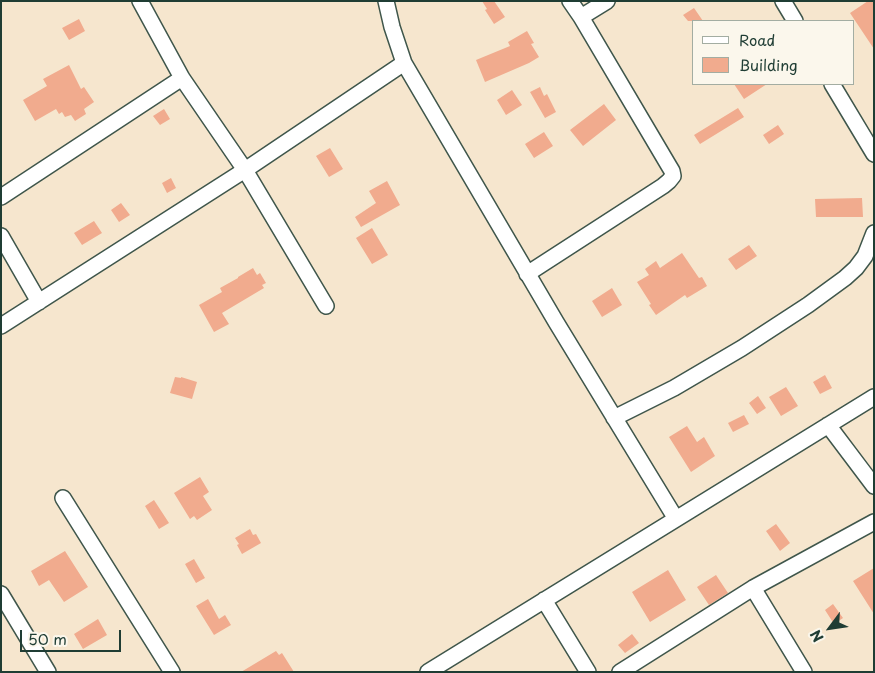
<!DOCTYPE html>
<html>
<head>
<meta charset="utf-8">
<style>
	body { margin:0 }
	#map { position:relative; width:875px; height:673px; overflow:hidden; background:#f6e6ce; font-family:"Playpen Sans",sans-serif }
	canvas { display:block }
	.frame { position:absolute; inset:0; border:2px solid #1f3d34; pointer-events:none }
	.legend { position:absolute; left:692px; top:20px; width:162px; height:65px; box-sizing:border-box; background:#fbf7ec; border:1px solid #a3ada2; margin:0; padding:6px 9px; list-style:none; font-size:15px; color:#1f3d34 }
	.legend li { display:flex; align-items:center; gap:10px; height:25px }
	.legend b { width:25px; border:1px solid #a3ada2 }
	.north { position:absolute; left:805px; top:603px; width:50px; height:50px; -webkit-text-stroke:4px #fbf7ec; paint-order:stroke; rotate:239deg; font-size:14px; font-weight:700; line-height:20px; text-align:center; color:#1f3d34 }
	.north::after { content:''; display:block; margin:auto; width:18px; height:22px; background:#1f3d34; clip-path:polygon(50% 0,100% 100%,50% 72%,0 100%) }
	.scale { position:absolute; left:20px; top:630px; width:101px; height:22px; box-sizing:border-box; border:2px solid #1f3d34; border-top:0; padding-left:6px; font-size:15px; line-height:18px; white-space:nowrap; color:#1f3d34; -webkit-text-stroke:4px #fbf7ec; paint-order:stroke }
</style>
</head>
<body>
<div id="map">
<canvas width="875" height="673"></canvas>
<div class="frame"></div>
<ul class="legend">
<li><b style="height:6px;background:#fff"></b>Road</li>
<li><b style="height:14px;background:#f1ab8e"></b>Building</li>
</ul>
<div class="north">N</div>
<div class="scale">50 m</div>
</div>
<script>
const context = document.querySelector('canvas').getContext('2d');
context.lineJoin = 'round';
function fill(path, color) {
  context.fillStyle = color;
  context.fill(path, 'evenodd');
}
function shape(rows) {
  const path = new Path2D();
  for (const r of rows) {
    path.moveTo(r[0], r[1]);
    for (let i = 2; i < r.length; i += 2) path.lineTo(r[i], r[i + 1]);
  }
  return path;
}
function trace(path, color, width, dash) {
  context.strokeStyle = color;
  context.lineWidth = width;
  context.lineCap = dash ? 'butt' : 'round';
  context.setLineDash(dash || []);
  context.stroke(path);
}
const building = shape([
	[482,1,494,1,505,17,494,24,485,10,487,9],
	[868,1,874,1,874,49,850,13],
	[694,8,703,21,688,21,683,15],
	[79,19,85,31,69,40,62,28],
	[527,31,534,43,531,44,539,57,529,63,485,82,476,60,510,46,508,42],
	[69,65,81,89,84,87,94,102,84,109,86,114,75,121,71,115,65,117,62,112,59,114,56,109,35,121,23,100,47,86,43,79],
	[734,84,767,84,744,99],
	[540,87,544,96,547,94,556,112,545,118,530,92],
	[512,90,522,105,506,115,497,100],
	[604,104,616,120,583,146,570,130],
	[738,108,744,117,700,144,694,135],
	[164,109,170,119,160,125,153,116],
	[778,125,784,134,769,144,763,135],
	[544,132,553,146,534,158,525,144],
	[330,148,343,169,329,177,316,156],
	[171,178,176,188,167,193,162,183],
	[387,181,400,205,361,227,355,217,376,203,369,191],
	[862,198,863,217,816,217,815,199],
	[121,203,130,215,119,222,111,210],
	[94,221,102,233,82,245,74,233],
	[372,228,388,255,372,264,356,238],
	[749,245,757,256,736,270,728,259],
	[682,253,699,278,702,277,707,286,687,298,685,295,656,315,649,305,651,304,637,282,649,275,645,269,656,261,660,268],
	[253,268,257,275,260,273,266,283,262,285,264,288,222,313,229,324,214,332,199,305,222,292,220,288,238,278,238,277],
	[612,288,622,305,602,317,592,301],
	[825,375,832,388,820,394,813,382],
	[175,377,181,378,181,377,197,382,192,399,170,393],
	[786,387,798,406,781,416,769,397],
	[758,396,766,408,757,414,749,403],
	[744,415,749,424,733,432,728,423],
	[687,426,697,442,704,437,715,456,691,472,669,437],
	[200,477,209,492,203,496,212,510,197,520,194,516,190,519,174,493],
	[154,500,169,523,159,529,145,506],
	[776,524,790,543,780,551,766,531],
	[250,529,253,535,256,534,261,543,242,554,237,545,239,544,235,538],
	[65,551,88,587,64,602,49,580,39,586,31,571],
	[194,559,205,578,196,583,185,564],
	[874,568,874,614,853,581],
	[668,570,686,600,650,622,632,592],
	[716,575,728,593,709,605,697,587],
	[208,599,219,619,225,615,231,625,214,635,196,606],
	[833,604,843,618,834,624,825,610],
	[98,619,107,635,83,649,74,634],
	[632,634,639,643,625,653,618,645],
	[276,651,279,655,282,653,294,672,241,672]
]);
const minor = shape([
	[140,1,182,78,245,170,404,63],
	[386,1,392,27,404,63,556,322,676,519],
	[783,1,795,21],
	[581,17,607,1],
	[832,84,874,154],
	[1,197,182,78],
	[1,236,39,302],
	[527,274,663,186,669,181,673,176,672,171,669,166,581,17,570,1],
	[1,326,245,170,326,306],
	[614,418,674,388,742,348,808,305,845,278,856,268,865,256,874,233],
	[828,425,874,486],
	[63,498,172,672],
	[753,588,804,672],
	[1,594,48,672],
	[544,600,588,672],
	[428,672,874,397],
	[620,672,753,588,874,522]
]);
fill(building, '#f1ab8e');
trace(minor, '#3f564b', 18);
trace(minor, '#fff', 15);
</script>
</body>
</html>
